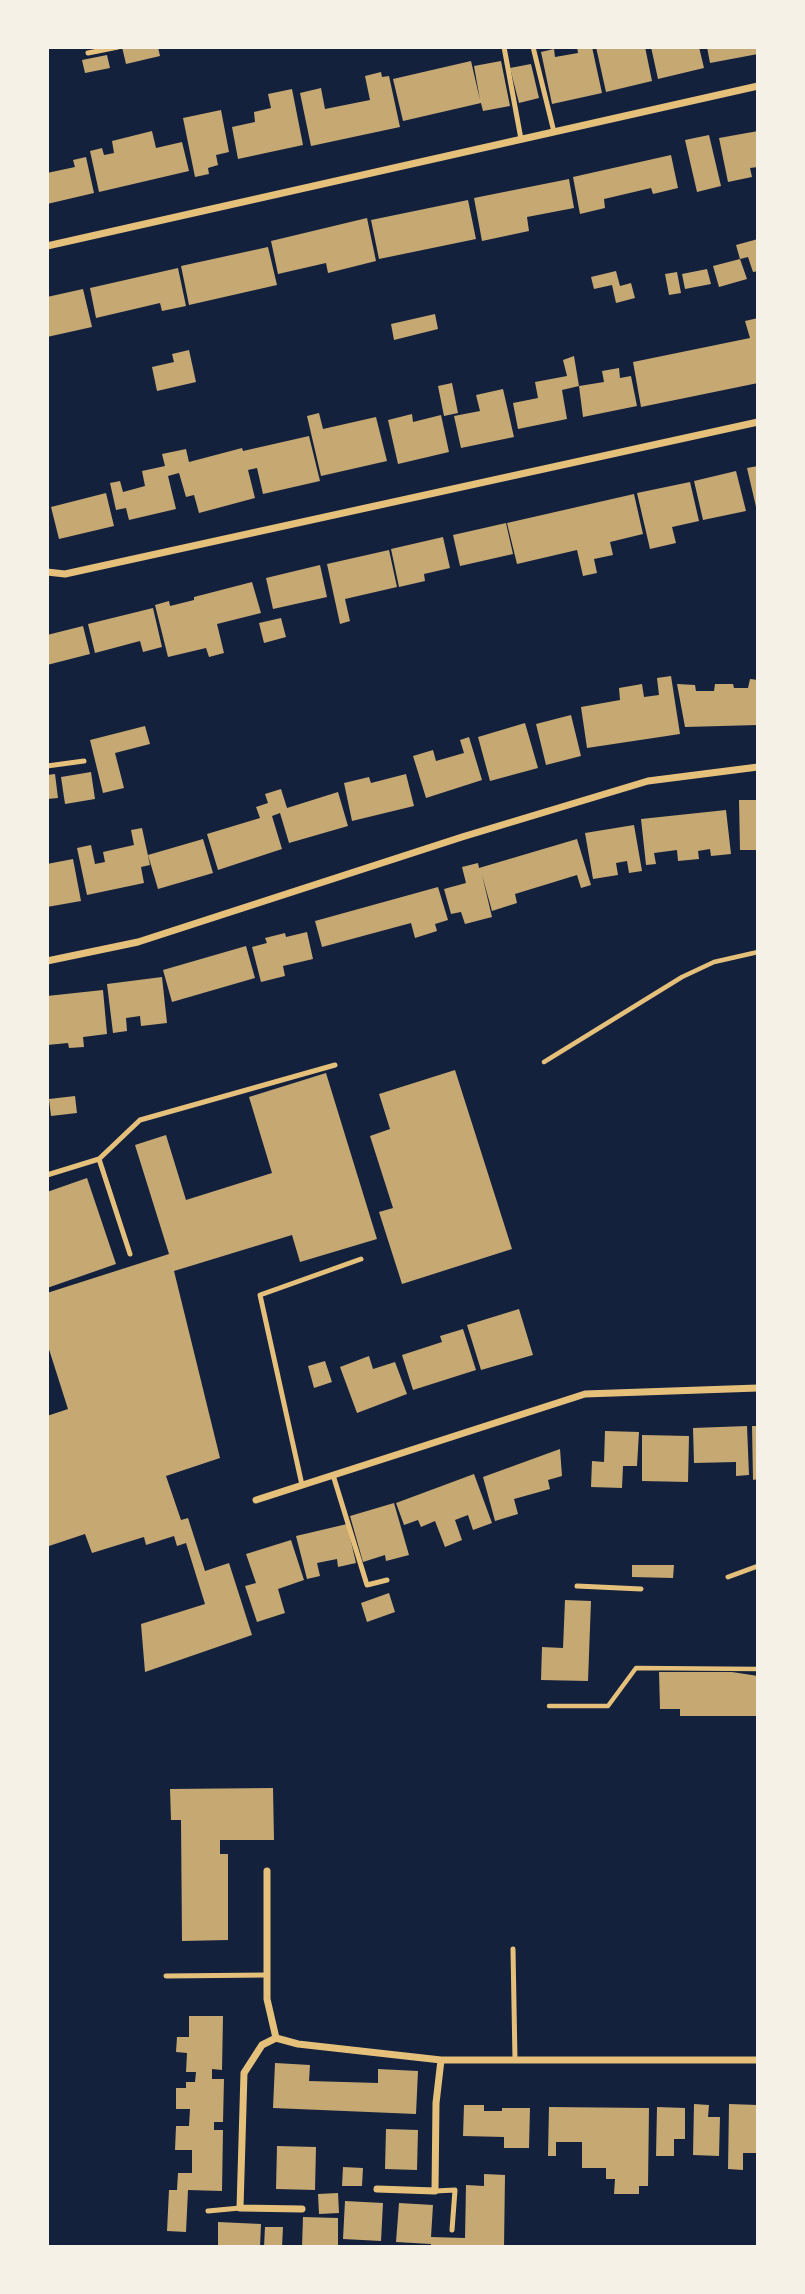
<!DOCTYPE html>
<html>
<head>
<meta charset="utf-8">
<style>
	body { margin:0 }
	#map { position:relative; width:805px; height:2294px; overflow:hidden; background:#14213d; font-family:Spectral,serif }
	canvas { display:block }
	.frame { position:absolute; inset:0; border:49px solid #f6f1e7; pointer-events:none }
</style>
</head>
<body>
<div id="map">
<canvas width="805" height="2294"></canvas>
<div class="frame"></div>
</div>
<script>
const context = document.querySelector('canvas').getContext('2d');
context.lineJoin = 'round';
function fill(path, color) {
  context.fillStyle = color;
  context.fill(path, 'evenodd');
}
function shape(rows) {
  const path = new Path2D();
  for (const r of rows) {
    path.moveTo(r[0], r[1]);
    for (let i = 2; i < r.length; i += 2) path.lineTo(r[i], r[i + 1]);
  }
  return path;
}
function trace(path, color, width, dash) {
  context.strokeStyle = color;
  context.lineWidth = width;
  context.lineCap = dash ? 'butt' : 'round';
  context.setLineDash(dash || []);
  context.stroke(path);
}
const building = shape([
	[122,47,158,47,160,56,126,64],
	[577,47,592,47,602,93,552,104,541,52,554,49,555,57,578,53],
	[596,47,645,47,652,81,606,92],
	[651,47,699,47,704,68,658,79],
	[707,47,758,47,758,54,710,63],
	[107,55,110,68,85,73,82,60],
	[471,61,480,100,474,66,501,61,510,106,483,111,481,103,403,121,393,79],
	[531,64,539,98,519,103,510,68],
	[381,72,382,77,389,76,400,127,311,146,300,93,321,88,325,109,370,100,365,76],
	[292,89,303,145,238,159,232,127,255,122,254,112,271,108,268,94],
	[221,110,229,152,216,155,218,165,208,168,209,174,195,177,183,118],
	[152,131,156,148,182,142,189,171,99,192,90,151,102,148,104,155,114,153,112,141],
	[758,131,758,167,750,168,752,177,728,182,719,138],
	[709,135,721,186,697,192,685,140],
	[671,155,678,188,653,194,651,188,604,199,605,208,580,214,573,177],
	[86,157,94,193,47,204,47,173,75,167,73,160],
	[569,179,574,208,527,217,529,231,482,241,474,198],
	[468,200,476,239,379,259,371,220],
	[367,218,376,261,328,273,326,263,278,274,271,241],
	[758,239,758,271,753,272,748,257,740,259,747,279,719,287,713,266,740,259,736,245],
	[268,247,277,285,189,305,181,266],
	[178,268,186,306,162,311,160,303,96,318,90,288],
	[707,269,711,284,685,289,682,274],
	[616,271,620,286,631,283,635,298,616,303,612,285,594,289,591,277],
	[677,272,681,293,669,295,665,274],
	[83,289,92,327,47,337,47,297],
	[435,314,438,329,394,340,391,324],
	[758,318,758,383,641,407,633,362,750,338,745,321],
	[189,350,196,382,157,391,152,367,174,362,172,354],
	[574,356,579,386,562,390,567,419,518,429,513,403,538,398,535,382,567,376,563,360],
	[619,368,620,378,631,376,637,406,583,417,579,386,604,382,602,371],
	[452,383,458,413,444,416,438,386],
	[503,389,514,437,461,448,454,416,480,411,476,395],
	[319,413,323,429,376,417,387,461,321,476,307,416],
	[412,414,413,422,441,415,449,452,398,464,388,420],
	[309,436,320,481,263,494,257,468,248,470,255,498,199,513,194,495,186,497,179,473,168,476,176,509,129,520,126,508,116,510,110,483,120,481,123,492,145,486,142,471,165,466,162,454,186,449,189,462,242,448,243,451],
	[758,466,758,511,757,511,747,468],
	[736,471,746,511,703,520,694,481],
	[690,482,699,521,672,527,676,543,650,549,637,493],
	[106,493,114,526,59,539,51,507],
	[634,494,643,534,610,542,613,555,594,559,597,573,583,576,577,550,517,564,507,523],
	[506,523,513,554,460,566,453,535],
	[443,537,450,568,424,574,425,581,399,587,391,549],
	[389,550,397,587,345,599,350,621,340,624,327,564],
	[320,565,327,597,273,609,266,578],
	[252,582,261,613,217,624,224,653,209,657,206,648,168,657,155,605,169,601,170,606,194,600,194,597],
	[153,608,162,647,143,652,140,641,95,653,88,624],
	[281,618,286,637,264,643,259,623],
	[83,626,90,654,47,665,47,635],
	[671,676,680,734,587,748,581,707,620,700,619,688,642,684,644,697,659,695,657,678],
	[750,679,758,680,758,725,685,727,677,684,695,685,696,691,714,691,715,684,733,684,734,688,748,688],
	[571,715,581,756,546,765,536,724],
	[525,723,538,768,490,781,478,737],
	[145,726,150,744,115,753,124,788,103,793,90,740],
	[469,737,482,780,426,798,413,756,433,750,436,761,464,753,460,740],
	[91,772,95,799,65,804,61,777],
	[55,774,58,798,47,799,47,775],
	[406,774,414,806,352,821,344,783,369,777,371,783],
	[281,789,287,808,338,792,348,826,289,843,280,813,272,816,282,849,218,870,207,834,260,818,256,807,268,803,265,794],
	[739,800,758,800,758,850,740,850],
	[726,810,731,854,711,856,710,849,698,851,699,859,678,861,677,850,654,853,656,864,646,865,641,819],
	[634,825,642,871,629,873,627,861,616,863,618,875,593,879,585,833],
	[142,828,150,865,141,867,144,883,87,895,77,848,91,845,95,864,105,862,103,852,134,845,131,830],
	[203,839,213,873,158,889,148,855],
	[577,839,591,885,581,888,577,875,515,894,517,903,492,911,482,875,492,917,465,924,461,912,451,914,444,889,466,883,462,867,478,863,479,868],
	[73,859,81,901,47,907,47,864],
	[438,887,448,920,435,924,437,931,415,938,411,923,322,947,315,921],
	[307,932,313,959,283,966,285,976,261,982,252,947,267,943,265,938,285,933,286,937],
	[246,946,255,978,172,1002,163,970],
	[162,977,167,1023,141,1026,140,1016,126,1018,127,1031,113,1033,107,984],
	[103,990,107,1034,83,1037,84,1047,69,1048,68,1043,47,1045,47,996],
	[455,1070,512,1249,402,1284,379,1212,393,1208,370,1136,390,1129,379,1094],
	[326,1073,377,1239,300,1262,292,1235,174,1271,220,1458,166,1476,181,1520,188,1518,205,1571,229,1563,252,1635,145,1672,141,1624,205,1604,186,1543,177,1546,174,1536,146,1545,144,1537,92,1553,85,1534,49,1546,47,1539,47,1416,68,1409,47,1343,47,1293,169,1254,135,1145,166,1135,186,1200,272,1173,249,1097],
	[75,1096,77,1113,51,1116,49,1099],
	[87,1178,116,1264,47,1288,47,1192],
	[519,1309,533,1355,481,1370,467,1325],
	[463,1329,476,1370,413,1390,402,1355,442,1342,440,1336],
	[369,1356,373,1369,395,1362,407,1394,357,1413,340,1367],
	[325,1361,332,1382,314,1388,308,1366],
	[747,1426,749,1475,736,1476,736,1462,694,1463,693,1428],
	[752,1426,758,1426,758,1479,753,1480],
	[605,1431,639,1432,637,1466,623,1466,622,1488,591,1487,592,1461,604,1462],
	[642,1435,689,1436,688,1482,642,1481],
	[560,1449,562,1476,548,1480,550,1489,514,1499,518,1514,495,1521,483,1477],
	[474,1474,492,1523,473,1530,468,1515,455,1520,462,1540,445,1547,435,1521,421,1527,418,1520,404,1525,396,1503],
	[394,1503,409,1555,386,1561,385,1555,363,1562,350,1516],
	[347,1524,356,1563,338,1567,337,1559,317,1563,320,1576,307,1579,296,1536],
	[291,1540,304,1580,278,1589,285,1613,257,1622,245,1586,256,1583,246,1554],
	[632,1565,674,1565,673,1578,632,1577],
	[389,1593,395,1612,367,1622,361,1603],
	[565,1600,591,1601,588,1681,541,1680,542,1647,563,1648],
	[659,1672,732,1672,758,1676,758,1716,680,1716,680,1709,660,1709],
	[273,1788,274,1840,220,1840,220,1854,228,1854,228,1940,182,1941,181,1820,171,1820,170,1789],
	[189,2016,223,2016,222,2070,212,2069,212,2079,224,2079,223,2122,214,2122,214,2130,223,2130,222,2191,188,2190,186,2232,167,2231,169,2190,177,2190,178,2173,192,2173,192,2150,175,2150,176,2126,189,2126,190,2109,176,2109,176,2088,186,2088,186,2082,195,2082,196,2072,186,2072,187,2053,176,2052,177,2037,189,2037],
	[275,2063,310,2065,309,2081,378,2083,378,2069,418,2071,416,2114,273,2108],
	[694,2104,709,2105,708,2117,720,2117,719,2156,693,2155],
	[729,2104,758,2105,757,2153,743,2153,743,2170,728,2169],
	[464,2105,484,2105,484,2111,502,2111,502,2108,530,2108,529,2148,504,2148,504,2137,463,2136],
	[549,2107,649,2108,648,2186,639,2186,639,2194,614,2194,615,2179,606,2179,606,2168,582,2168,582,2142,556,2142,556,2156,548,2156],
	[657,2107,685,2108,685,2139,674,2139,674,2156,656,2156],
	[386,2129,418,2130,417,2170,385,2169],
	[277,2146,316,2147,315,2190,276,2189],
	[343,2167,363,2168,362,2186,342,2186],
	[484,2174,505,2175,504,2247,431,2247,431,2244,396,2242,399,2203,433,2205,431,2237,465,2238,466,2185,484,2186],
	[338,2193,339,2213,319,2214,318,2194],
	[345,2201,383,2203,381,2241,343,2239],
	[303,2217,338,2218,338,2247,302,2247],
	[218,2222,261,2224,260,2247,218,2247],
	[265,2227,283,2227,282,2247,264,2247]
]);
const path = shape([
	[544,1062,682,977,714,962,758,952],
	[549,1706,608,1706,636,1668,758,1669]
]);
const service = shape([
	[504,47,521,139],
	[533,47,554,132],
	[88,53,118,47],
	[47,766,84,761],
	[99,1159,140,1120,335,1065],
	[47,1175,99,1159,130,1254],
	[333,1475,367,1585,387,1580],
	[302,1485,260,1295,361,1259],
	[728,1577,758,1566],
	[577,1586,641,1589],
	[513,1949,515,2060],
	[166,1976,267,1975],
	[435,2191,455,2190,452,2230],
	[208,2211,240,2208]
]);
const minor = shape([
	[47,246,758,86],
	[47,572,65,574,758,422],
	[47,961,138,942,462,837,648,781,758,767],
	[256,1500,585,1394,758,1388],
	[267,1871,267,1999,276,2038],
	[377,2189,435,2191,436,2103,441,2060],
	[302,2209,240,2208,244,2073,262,2045,276,2038,298,2044,441,2060,758,2060]
]);
fill(building, '#c6a872');
trace(path, '#e5c07b', 4.5);
trace(service, '#e5c07b', 5);
trace(minor, '#e5c07b', 7);
</script>
</body>
</html>
